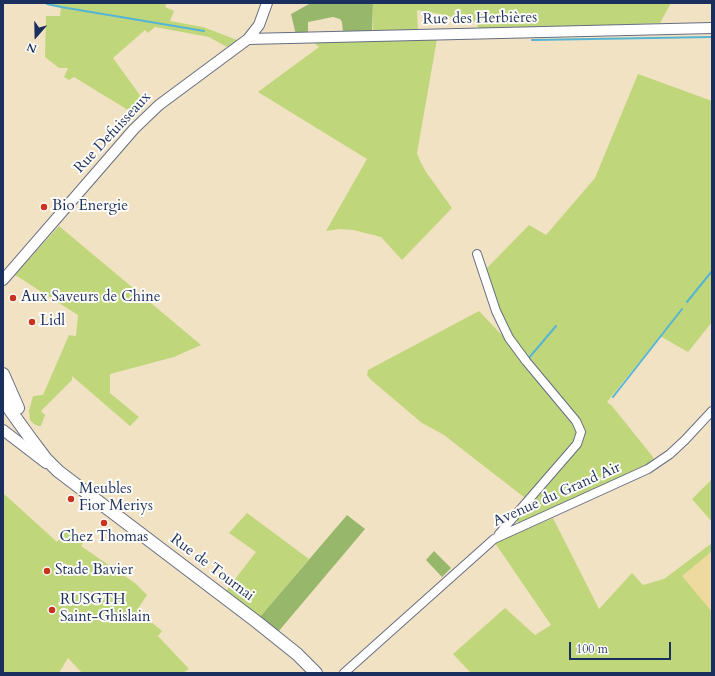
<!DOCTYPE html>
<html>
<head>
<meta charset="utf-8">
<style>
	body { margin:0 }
	#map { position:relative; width:715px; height:676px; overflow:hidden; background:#f2e2c4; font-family:Cardo,serif }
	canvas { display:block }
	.frame { position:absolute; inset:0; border:4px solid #1b2f5e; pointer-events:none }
	.north { position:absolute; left:16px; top:16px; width:40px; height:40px; -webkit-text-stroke:3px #fdfcf7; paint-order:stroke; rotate:200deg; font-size:11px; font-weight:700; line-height:16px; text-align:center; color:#1b2f5e }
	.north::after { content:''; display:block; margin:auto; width:14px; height:18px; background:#1b2f5e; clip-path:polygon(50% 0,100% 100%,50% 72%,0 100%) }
	.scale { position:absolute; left:569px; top:642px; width:102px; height:18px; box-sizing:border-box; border:2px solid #1b2f5e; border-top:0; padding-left:5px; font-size:12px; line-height:14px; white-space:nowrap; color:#1b2f5e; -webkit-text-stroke:3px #fdfcf7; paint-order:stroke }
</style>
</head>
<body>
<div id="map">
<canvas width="715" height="676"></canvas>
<div class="frame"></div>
<div class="north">N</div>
<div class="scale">100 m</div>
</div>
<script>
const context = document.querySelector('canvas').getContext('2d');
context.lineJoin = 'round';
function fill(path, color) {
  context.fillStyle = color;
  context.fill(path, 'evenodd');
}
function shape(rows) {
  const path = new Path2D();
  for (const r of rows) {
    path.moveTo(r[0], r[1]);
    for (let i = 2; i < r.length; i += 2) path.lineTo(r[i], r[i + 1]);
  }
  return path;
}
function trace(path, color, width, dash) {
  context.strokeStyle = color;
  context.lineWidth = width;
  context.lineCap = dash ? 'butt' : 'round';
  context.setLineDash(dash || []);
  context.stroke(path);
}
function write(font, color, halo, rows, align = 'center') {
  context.font = font + ' Cardo,serif';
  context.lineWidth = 4;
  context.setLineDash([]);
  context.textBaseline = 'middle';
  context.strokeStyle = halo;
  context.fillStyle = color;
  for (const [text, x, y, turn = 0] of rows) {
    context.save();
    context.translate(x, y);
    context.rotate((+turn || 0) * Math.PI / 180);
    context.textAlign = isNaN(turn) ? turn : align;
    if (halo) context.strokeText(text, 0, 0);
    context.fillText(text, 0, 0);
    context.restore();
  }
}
const green = shape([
	[44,3,167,3,165,7,174,11,170,21,203,27,237,40,227,47,209,37,155,27,148,33,145,30,113,58,147,105,136,115,74,77,69,80,64,77,68,68,59,68,45,57,46,16,60,16,61,7],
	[373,3,671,3,660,23,480,30,476,23,440,14,417,10,418,32,373,32],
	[437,39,417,153,420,161,426,172,452,208,402,260,381,237,353,230,340,229,326,231,367,159,258,92,319,47,313,42],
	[638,74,712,101,712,322,688,352,660,336,607,402,612,406,653,457,654,461,519,524,515,518,583,433,527,360,502,319,486,269,529,225,546,235,595,178],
	[59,226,201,345,174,357,110,374,110,393,139,417,130,426,72,376,72,380,41,411,45,415,41,426,38,426,34,424,30,420,29,411,33,396,43,395,69,335,76,336,78,315,15,275],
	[479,311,513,347,578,428,575,440,525,498,444,435,422,423,370,379,367,375,368,370],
	[712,479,712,522,692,499],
	[3,493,57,542,67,529,83,543,81,546,135,583,147,595,137,610,162,631,158,636,189,669,183,673,82,673,68,658,59,673,3,673],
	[247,513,309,559,259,618,226,591,256,552,229,533],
	[553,518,599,609,632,573,643,585,664,579,712,543,712,673,469,673,470,672,453,654,505,608,535,635,551,625,495,543]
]);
const forest = shape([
	[311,3,373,3,372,32,343,33,342,22,340,19,333,17,308,22,308,34,296,35,291,14],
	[347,515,365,529,278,632,259,618],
	[434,551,451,568,442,577,426,560]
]);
const sand = shape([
	[712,551,712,612,682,576]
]);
const stream = shape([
	[47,4,61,7,204,31],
	[532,40,712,37],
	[687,302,712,271],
	[528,359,556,326],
	[613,397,682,309]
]);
const minor = shape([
	[477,254,496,311,509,338,526,361,576,421,581,432,577,444,499,534],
	[344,673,494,539,648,469,670,454,685,440,712,411]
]);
const tertiary = shape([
	[248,39,712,28],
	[3,280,134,129,159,105,248,39,259,25,267,3],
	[3,430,46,463]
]);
const primary = shape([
	[3,374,18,408],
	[3,395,10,410,28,435,46,459,58,471,257,622,297,654,316,673]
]);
const markers = [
	[44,207,4,"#c8321e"],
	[13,298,4,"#c8321e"],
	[32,322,4,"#c8321e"],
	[71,499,4,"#c8321e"],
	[104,523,4,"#c8321e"],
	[47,571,4,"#c8321e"],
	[52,610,4,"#c8321e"]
];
const streetNames = [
	["Rue des Herbières",480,19,-1],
	["Rue Defuisseaux",113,133,-47],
	["Avenue du Grand Air",557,495,-24],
	["Rue de Tournai",212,568,37]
];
const poiNames = [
	["Bio Energie",52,207],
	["Aux Saveurs de Chine",21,298],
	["Lidl",40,322],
	["Meubles",79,490],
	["Fior Meriys",79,507],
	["Chez Thomas",104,538,"center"],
	["Stade Bavier",55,571],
	["RUSGTH",60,601],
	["Saint-Ghislain",60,618]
];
fill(green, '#bfd67a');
fill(forest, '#97b76a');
fill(sand, '#eeda9e');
trace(stream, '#56b5d5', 2);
trace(minor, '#666e82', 10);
trace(tertiary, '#666e82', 12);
trace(primary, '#666e82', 14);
trace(minor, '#fff', 8);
trace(tertiary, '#fff', 10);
trace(primary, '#fff', 12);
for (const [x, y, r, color] of markers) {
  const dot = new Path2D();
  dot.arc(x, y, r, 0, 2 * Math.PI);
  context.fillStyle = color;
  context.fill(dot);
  trace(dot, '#fdfcf7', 1.5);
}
write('15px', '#1b2f5e', '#fdfcf7', streetNames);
write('15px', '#1b2f5e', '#fdfcf7', poiNames, 'left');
</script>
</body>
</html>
